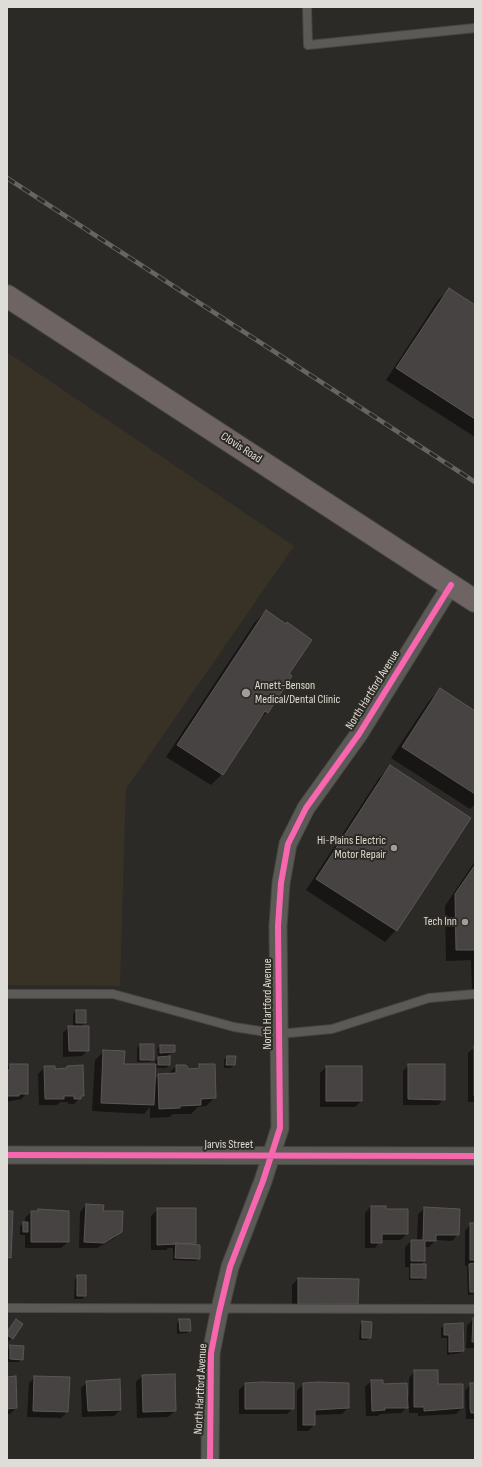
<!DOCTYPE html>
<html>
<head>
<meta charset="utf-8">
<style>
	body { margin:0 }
	#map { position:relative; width:482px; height:1467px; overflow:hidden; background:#2c2a26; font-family:"Sofia Sans Condensed",sans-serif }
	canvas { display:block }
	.frame { position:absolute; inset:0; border:8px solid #dfddd8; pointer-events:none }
</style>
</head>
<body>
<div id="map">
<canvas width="482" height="1467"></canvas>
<div class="frame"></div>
</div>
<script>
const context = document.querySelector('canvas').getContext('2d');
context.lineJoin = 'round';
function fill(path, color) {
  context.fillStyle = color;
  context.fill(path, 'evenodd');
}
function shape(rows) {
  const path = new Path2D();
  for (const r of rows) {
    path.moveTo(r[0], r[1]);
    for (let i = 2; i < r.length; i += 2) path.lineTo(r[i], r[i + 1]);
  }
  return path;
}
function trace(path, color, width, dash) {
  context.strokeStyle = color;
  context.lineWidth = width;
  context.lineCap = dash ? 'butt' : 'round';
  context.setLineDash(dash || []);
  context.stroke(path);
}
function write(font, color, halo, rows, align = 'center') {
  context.font = font + ' "Sofia Sans Condensed",sans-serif';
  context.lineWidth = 4;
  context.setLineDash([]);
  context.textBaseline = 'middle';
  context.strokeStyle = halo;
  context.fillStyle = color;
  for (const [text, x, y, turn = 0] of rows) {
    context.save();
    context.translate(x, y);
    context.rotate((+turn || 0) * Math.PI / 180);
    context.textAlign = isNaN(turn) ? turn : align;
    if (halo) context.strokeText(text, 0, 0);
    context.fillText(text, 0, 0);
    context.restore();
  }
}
const built = shape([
	[7,352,294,546,126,789,120,986,7,985]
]);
const shadow = shape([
	[450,289,475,306,475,437,386,380,438,300],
	[266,611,288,675,267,712,256,723,222,774,211,785,166,757,255,622],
	[440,689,475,712,475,804,470,809,391,758,429,701],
	[390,767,470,818,396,930,385,942,306,890,379,778],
	[475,861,475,992,472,992,471,960,446,961,445,906],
	[76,1011,85,1023,81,1027,88,1050,82,1056,63,1057,63,1033,69,1027,73,1027,73,1014],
	[140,1045,153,1059,150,1062,137,1062,137,1048],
	[160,1046,174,1052,168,1055,169,1065,166,1068,155,1068,154,1080,159,1075,167,1075,176,1066,188,1070,195,1070,199,1065,215,1097,206,1106,198,1107,191,1114,173,1114,170,1117,150,1118,150,1107,144,1114,92,1111,95,1060,104,1051,123,1065,155,1065,155,1061,160,1056,158,1056,157,1049],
	[475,1047,475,1102,468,1102,468,1053],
	[227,1057,234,1065,231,1068,224,1068,224,1060],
	[10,1065,27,1065,27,1093,21,1099,7,1102,7,1068],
	[409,1065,444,1099,438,1105,403,1105,403,1071],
	[45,1067,54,1070,64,1070,67,1067,83,1095,74,1104,68,1104,68,1102,60,1102,57,1105,39,1105,38,1074],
	[326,1067,361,1101,355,1107,320,1107,320,1073],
	[86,1205,102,1212,121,1232,115,1238,97,1248,79,1248,80,1212],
	[371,1206,385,1210,407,1234,400,1240,381,1240,375,1248,365,1248,365,1213],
	[425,1208,458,1234,452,1241,436,1240,429,1247,424,1247,424,1261,421,1265,425,1277,422,1280,409,1280,409,1267,405,1267,405,1247,411,1241,417,1241,418,1214],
	[158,1209,195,1242,192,1245,199,1258,196,1261,173,1260,173,1248,168,1248,166,1250,151,1250,151,1216],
	[39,1210,68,1242,61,1248,25,1248,25,1235,20,1235,20,1226,25,1223,25,1218,31,1212,37,1212],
	[475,1215,475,1294,468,1295,467,1267,468,1266,465,1266,465,1231,471,1224,474,1224],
	[78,1276,85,1296,82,1299,74,1299,75,1279],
	[298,1279,358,1280,357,1304,351,1310,292,1310,292,1285],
	[473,1319,475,1320,475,1348,466,1348,467,1326],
	[180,1320,190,1330,187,1333,177,1334,177,1323],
	[363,1322,370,1337,367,1340,359,1340,360,1325],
	[444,1325,463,1350,460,1353,447,1355,447,1338,441,1338,441,1328],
	[7,1332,12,1338,9,1341,7,1340],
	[11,1346,22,1359,19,1362,7,1362,8,1349],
	[415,1371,437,1385,462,1408,456,1414,418,1416,418,1413,409,1413,409,1405,401,1413,380,1414,378,1416,366,1416,365,1387,371,1381,409,1397,409,1378],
	[475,1375,475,1419,466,1419,465,1391,471,1384,475,1384],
	[142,1376,175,1411,168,1417,137,1418,136,1382],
	[35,1377,68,1378,67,1412,61,1418,27,1417,29,1383],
	[7,1378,16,1408,10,1414,7,1414],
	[87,1382,120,1410,114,1416,82,1417,81,1388],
	[245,1384,293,1408,287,1414,239,1414,239,1390],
	[304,1384,348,1408,342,1414,314,1415,314,1425,308,1431,297,1431,297,1390]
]);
const building = shape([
	[449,288,475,305,475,419,396,368,449,288],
	[266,610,286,624,287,622,312,640,289,674,292,676,268,713,265,711,223,775,177,745,266,610],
	[440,688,475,711,475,794,402,747,440,688],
	[390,765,471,818,397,931,316,879,390,765],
	[475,865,475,950,456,950,455,894,475,865],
	[76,1010,86,1010,86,1023,76,1023,76,1010],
	[68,1026,89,1026,89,1051,69,1051,68,1026],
	[140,1044,154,1044,154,1060,140,1060,140,1044],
	[160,1045,175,1045,175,1052,160,1053,160,1045],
	[474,1046,475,1046,475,1096,474,1096,474,1046],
	[103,1050,125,1051,124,1064,156,1064,154,1105,101,1103,103,1050],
	[170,1056,170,1065,158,1065,158,1057,170,1056],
	[227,1056,236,1056,235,1065,226,1065,227,1056],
	[10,1064,28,1064,28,1094,19,1094,19,1096,7,1096,7,1070,10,1070,10,1064],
	[199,1064,215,1064,216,1098,201,1099,201,1105,180,1106,180,1108,159,1109,158,1074,176,1073,176,1065,186,1065,189,1069,199,1068,199,1064],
	[408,1064,445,1064,445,1100,408,1099,408,1064],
	[83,1065,84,1096,81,1096,81,1099,74,1099,74,1096,64,1096,64,1099,45,1099,44,1066,55,1066,55,1069,67,1068,67,1066,83,1065],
	[326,1066,362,1066,362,1101,326,1101,326,1066],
	[86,1204,104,1205,103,1211,123,1211,122,1232,104,1243,84,1242,86,1204],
	[371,1206,386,1206,386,1209,408,1209,408,1234,382,1234,382,1243,371,1243,371,1206],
	[424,1207,460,1209,459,1235,436,1235,436,1241,425,1241,425,1261,411,1261,411,1240,423,1240,424,1207],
	[157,1208,196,1208,196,1243,157,1245,157,1208],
	[38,1209,69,1211,69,1242,31,1242,31,1211,38,1211,38,1209],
	[7,1211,13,1211,11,1258,7,1257,7,1211],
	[23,1222,28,1222,28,1232,23,1232,23,1222],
	[470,1223,475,1223,475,1260,470,1260,470,1223],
	[176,1243,200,1245,200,1259,175,1258,176,1243],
	[475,1263,475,1292,470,1292,469,1264,475,1263],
	[411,1264,426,1264,426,1278,411,1278,411,1264],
	[77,1275,86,1275,86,1296,77,1296,77,1275],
	[298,1278,359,1279,358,1304,298,1304,298,1278],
	[473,1318,475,1319,475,1342,472,1342,473,1318],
	[16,1319,23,1324,13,1339,7,1335,7,1332,16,1319],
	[179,1319,190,1319,191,1331,180,1331,179,1319],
	[362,1321,372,1322,371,1338,362,1338,362,1321],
	[463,1323,464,1351,449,1352,449,1335,444,1335,444,1324,463,1323],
	[10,1345,24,1346,23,1360,10,1359,10,1345],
	[414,1370,438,1370,438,1384,463,1384,463,1408,424,1411,424,1407,414,1407,414,1370],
	[175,1374,176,1411,143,1412,142,1375,175,1374],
	[16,1376,17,1408,7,1409,7,1377,16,1376],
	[34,1376,70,1377,68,1412,33,1411,34,1376],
	[120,1379,121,1410,88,1411,86,1381,120,1379],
	[371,1380,383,1380,383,1384,407,1383,408,1408,385,1408,385,1410,372,1411,371,1380],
	[262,1382,294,1383,294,1409,245,1409,245,1383,262,1382],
	[318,1382,349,1383,349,1408,315,1410,315,1425,303,1425,303,1383,318,1382],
	[470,1383,475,1383,475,1413,471,1413,470,1408,470,1383]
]);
const service = shape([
	[307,7,308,45,475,28],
	[7,994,113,994,234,1027,279,1034,332,1029,429,998,475,994],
	[7,1308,475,1309]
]);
const minor = shape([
	[7,1155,475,1156],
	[210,1460,211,1353,219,1313,230,1267,263,1181,280,1128,278,926,281,883,288,844,306,808,359,734,451,585]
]);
const trunk = shape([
	[7,296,475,601]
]);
const rail = shape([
	[7,178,475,482]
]);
const cycleway = shape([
	[7,1155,475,1156],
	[210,1460,211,1353,219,1313,230,1267,263,1181,280,1128,278,926,281,883,288,844,306,808,359,734,451,585]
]);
const markers = [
	[246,693,5,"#a09e9a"],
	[394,848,4,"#a09e9a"],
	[465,922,4,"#a09e9a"]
];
const streetNames = [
	["Clovis Road",241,448,33],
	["North Hartford Avenue",373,690,-58],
	["North Hartford Avenue",268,1004,-90],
	["Jarvis Street",229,1145],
	["North Hartford Avenue",201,1389,-87]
];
const poiNames = [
	["Arnett-Benson",255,686,"left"],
	["Medical/Dental Clinic",255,700,"left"],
	["Hi-Plains Electric",386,841],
	["Motor Repair",386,855],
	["Tech Inn",457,922]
];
fill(built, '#373126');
fill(shadow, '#0007');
fill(building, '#464342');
trace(building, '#5a5756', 1);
trace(service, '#484744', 10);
trace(minor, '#484744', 19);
trace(trunk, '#484744', 24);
trace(service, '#5c5a57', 8);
trace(minor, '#5c5a57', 17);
trace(trunk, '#6e6464', 22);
trace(rail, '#666562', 4.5);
trace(rail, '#2e2b24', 3, [9]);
trace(cycleway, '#f766af', 6);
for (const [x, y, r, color] of markers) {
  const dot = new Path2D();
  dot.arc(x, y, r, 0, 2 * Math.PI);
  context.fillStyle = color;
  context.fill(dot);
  trace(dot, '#2e2b24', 1.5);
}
write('12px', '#dfddd8', '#2e2b24', streetNames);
write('12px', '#dfddd8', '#2e2b24', poiNames, 'right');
</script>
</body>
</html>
